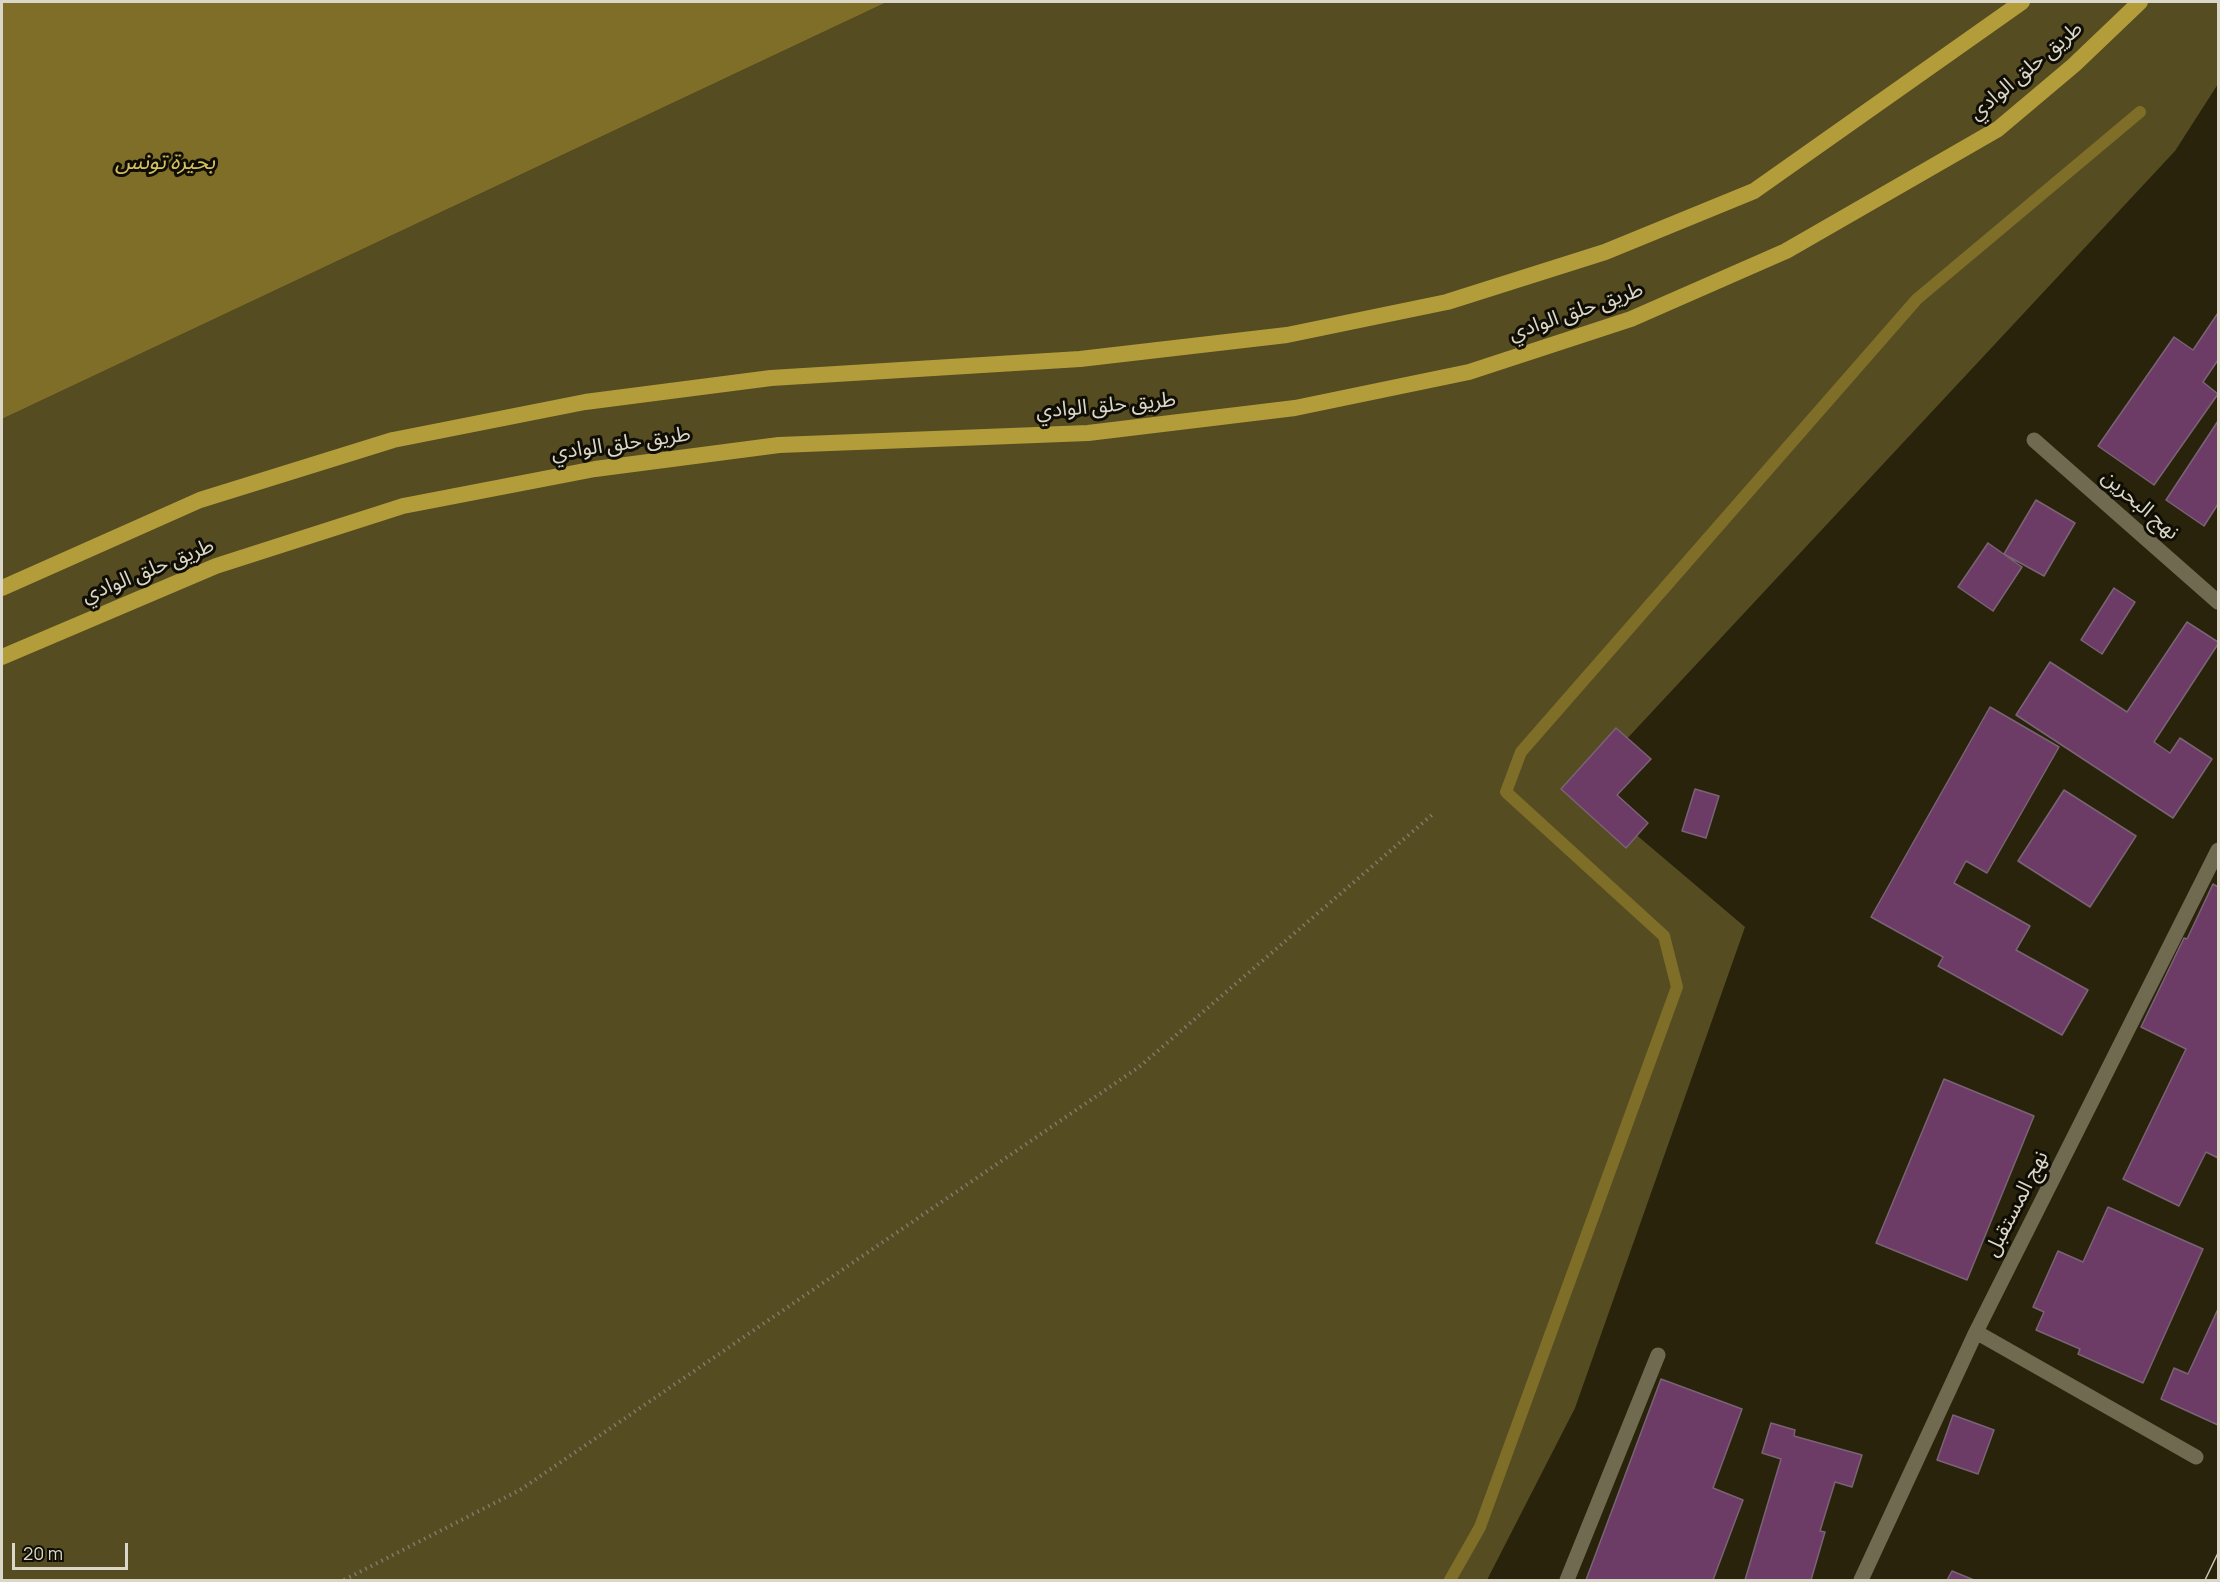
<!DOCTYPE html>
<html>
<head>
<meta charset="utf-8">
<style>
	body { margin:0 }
	#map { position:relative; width:2220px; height:1582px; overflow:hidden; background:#29230b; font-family:Manrope,sans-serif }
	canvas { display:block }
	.frame { position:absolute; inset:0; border:3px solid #dad7c9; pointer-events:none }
	.scale { position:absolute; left:12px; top:1543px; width:116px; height:27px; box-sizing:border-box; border:3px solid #dad7c9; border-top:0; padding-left:8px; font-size:18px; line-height:21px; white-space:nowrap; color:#dad7c9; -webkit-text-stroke:4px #0f0d04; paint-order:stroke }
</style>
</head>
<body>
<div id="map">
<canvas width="2220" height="1582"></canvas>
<div class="frame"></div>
<div class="scale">20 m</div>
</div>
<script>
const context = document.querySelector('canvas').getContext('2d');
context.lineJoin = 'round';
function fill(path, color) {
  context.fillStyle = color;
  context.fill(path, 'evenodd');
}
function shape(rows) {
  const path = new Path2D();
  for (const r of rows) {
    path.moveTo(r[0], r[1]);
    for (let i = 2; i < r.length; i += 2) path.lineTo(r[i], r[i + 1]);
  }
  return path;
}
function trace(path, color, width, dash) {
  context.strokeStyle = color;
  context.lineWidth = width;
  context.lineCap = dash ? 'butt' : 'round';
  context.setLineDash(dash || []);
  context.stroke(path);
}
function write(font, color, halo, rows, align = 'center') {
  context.font = font + ' Manrope,"Noto Sans Arabic",sans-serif';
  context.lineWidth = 6;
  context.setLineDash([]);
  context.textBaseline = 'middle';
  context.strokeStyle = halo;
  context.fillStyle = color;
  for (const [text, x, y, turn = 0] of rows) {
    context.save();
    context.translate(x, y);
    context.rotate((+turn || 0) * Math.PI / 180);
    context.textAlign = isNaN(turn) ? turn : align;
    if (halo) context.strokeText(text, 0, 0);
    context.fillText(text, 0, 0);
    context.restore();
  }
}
const green = shape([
	[887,2,2218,2,2218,84,2175,151,1581,788,1745,927,1575,1408,1487,1580,2,1580,2,419]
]);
const water = shape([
	[2,2,887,2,2,419]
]);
const stream = shape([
	[1450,1580,1480,1527,1677,987,1664,936,1506,792,1521,752,1917,299,2140,112]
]);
const building = shape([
	[2218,313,2218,360,2203,382,2218,394,2154,485,2098,446,2174,337,2193,350,2218,313],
	[2218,421,2218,504,2204,526,2166,500,2218,421],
	[2036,500,2075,523,2044,576,2004,554,2036,500],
	[1988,543,2022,567,1993,611,1958,587,1988,543],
	[2114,588,2135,602,2102,654,2081,640,2114,588],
	[2187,622,2218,642,2218,644,2154,742,2170,753,2180,738,2212,759,2173,818,2016,715,2050,662,2127,712,2187,622],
	[1990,707,2059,747,1987,873,1966,861,1954,883,2030,926,2016,950,2088,990,2062,1035,1938,966,1943,957,1871,917,1990,707],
	[1616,728,1651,759,1617,795,1648,823,1626,848,1561,789,1616,728],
	[1695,789,1719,796,1706,838,1682,831,1695,789],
	[2064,790,2136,836,2090,907,2018,861,2064,790],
	[2213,884,2218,887,2218,1158,2206,1152,2179,1206,2123,1179,2186,1049,2141,1027,2184,938,2187,939,2213,884],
	[1944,1079,2034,1116,1967,1280,1876,1243,1944,1079],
	[2108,1207,2203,1249,2143,1383,2078,1354,2080,1349,2036,1330,2044,1312,2033,1307,2058,1251,2083,1262,2108,1207],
	[2218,1309,2218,1425,2161,1399,2174,1368,2188,1374,2218,1309],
	[1661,1379,1742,1409,1713,1488,1743,1500,1713,1580,1586,1580,1661,1379],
	[1953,1415,1994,1430,1978,1474,1937,1460,1953,1415],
	[1771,1423,1795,1430,1794,1436,1862,1455,1852,1487,1835,1482,1820,1531,1825,1532,1811,1580,1745,1580,1781,1459,1762,1453,1771,1423],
	[1952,1571,1974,1580,1947,1580,1952,1571]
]);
const path = shape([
	[344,1580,520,1490,1139,1067,1433,814]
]);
const minor = shape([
	[2034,440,2218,602],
	[1976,1332,2196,1457],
	[1567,1580,1658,1355],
	[1861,1580,1976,1332,2218,850]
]);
const trunk = shape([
	[2,588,200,500,393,440,585,402,771,378,1080,359,1287,335,1447,302,1605,252,1754,191,2022,2],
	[2,657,216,566,403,506,595,469,779,445,1088,433,1295,408,1469,372,1631,319,1786,251,1998,129,2074,65,2140,2]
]);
const tram = shape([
	[2205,1580,2218,1553]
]);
const streetNames = [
	["طريق حلق الوادي",2026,71,-40],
	["طريق حلق الوادي",1576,312,-19],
	["طريق حلق الوادي",1106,406,-5],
	["طريق حلق الوادي",621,444,-8],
	["نهج البحرين",2140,505,41],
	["طريق حلق الوادي",148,571,-22],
	["نهج المستقبل",2017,1204,-63]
];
const waterNames = [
	["بحيرة تونس",165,163]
];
fill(green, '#564c22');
fill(water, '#7e6e28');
trace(stream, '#7e6e28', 12);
fill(building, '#6d3c66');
trace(building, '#796375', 1.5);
trace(path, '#817c69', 4, [1.5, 4.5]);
trace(minor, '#706a50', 15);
trace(trunk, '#b39d3a', 16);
trace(tram, '#c8c5b6', 1.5);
write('21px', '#dad7c9', '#0f0d04', streetNames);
write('italic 22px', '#d7c05f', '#0f0d04', waterNames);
</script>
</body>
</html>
